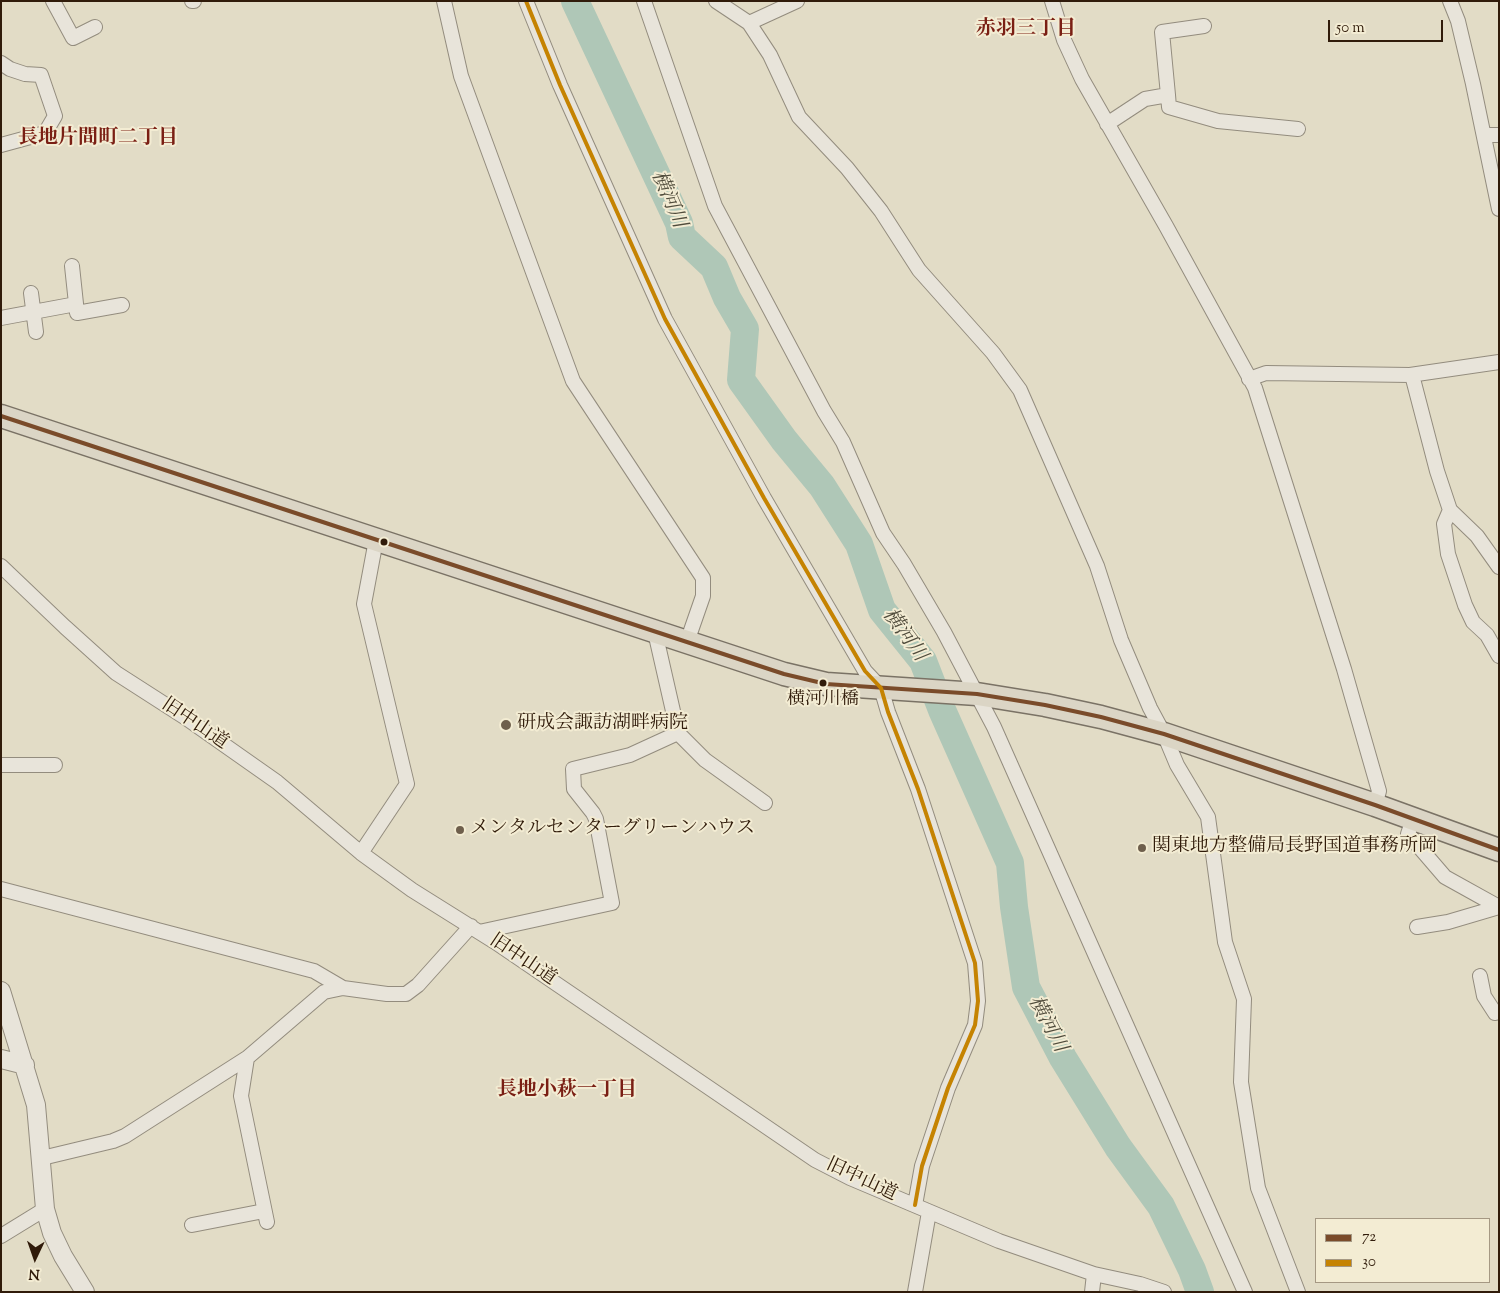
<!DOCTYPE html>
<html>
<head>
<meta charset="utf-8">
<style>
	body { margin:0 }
	#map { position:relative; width:1500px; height:1293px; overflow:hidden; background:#e2dcc6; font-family:"Sorts Mill Goudy",serif }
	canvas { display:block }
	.frame { position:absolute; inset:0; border:2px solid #301b0a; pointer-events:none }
	.legend { position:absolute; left:1315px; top:1218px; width:175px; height:65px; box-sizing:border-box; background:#f3ecd3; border:1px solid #a59883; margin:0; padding:6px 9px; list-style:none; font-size:15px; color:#301b0a }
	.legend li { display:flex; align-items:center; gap:10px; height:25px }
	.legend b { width:25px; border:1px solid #a59883 }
	.north { position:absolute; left:10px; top:1233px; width:50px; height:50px; -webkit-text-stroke:4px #f3ecd3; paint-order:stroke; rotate:183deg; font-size:14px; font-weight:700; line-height:20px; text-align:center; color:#301b0a }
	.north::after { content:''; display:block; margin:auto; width:18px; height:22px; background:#301b0a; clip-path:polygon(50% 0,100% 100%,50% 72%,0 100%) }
	.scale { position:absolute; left:1328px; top:20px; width:115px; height:22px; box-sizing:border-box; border:2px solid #301b0a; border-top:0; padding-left:6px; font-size:15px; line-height:18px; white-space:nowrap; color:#301b0a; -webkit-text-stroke:4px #f3ecd3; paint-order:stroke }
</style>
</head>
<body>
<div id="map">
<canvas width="1500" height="1293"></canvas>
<div class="frame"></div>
<ul class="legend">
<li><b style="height:6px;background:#7a4b2a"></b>72</li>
<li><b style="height:6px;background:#c58302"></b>30</li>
</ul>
<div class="north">N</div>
<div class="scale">50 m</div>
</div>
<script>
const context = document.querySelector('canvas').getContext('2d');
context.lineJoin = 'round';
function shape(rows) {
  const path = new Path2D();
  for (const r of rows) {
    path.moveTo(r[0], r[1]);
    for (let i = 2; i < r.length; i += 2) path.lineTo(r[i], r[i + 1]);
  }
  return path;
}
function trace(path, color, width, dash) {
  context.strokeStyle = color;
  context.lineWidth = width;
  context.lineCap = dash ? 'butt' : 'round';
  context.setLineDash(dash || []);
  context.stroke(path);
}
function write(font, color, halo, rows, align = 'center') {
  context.font = font + ' "Sorts Mill Goudy","Noto Serif JP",serif';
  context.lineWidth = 4;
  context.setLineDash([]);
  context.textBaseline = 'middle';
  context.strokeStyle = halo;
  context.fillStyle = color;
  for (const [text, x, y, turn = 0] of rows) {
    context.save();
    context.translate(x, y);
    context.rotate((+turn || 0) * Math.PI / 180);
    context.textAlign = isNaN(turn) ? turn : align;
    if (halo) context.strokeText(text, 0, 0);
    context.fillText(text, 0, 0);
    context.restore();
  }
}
const river = shape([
	[575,1,679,223,682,237,714,267,727,298,745,329,741,380,784,440,822,486,859,544,882,610,923,661,942,710,1010,863,1014,907,1026,987,1063,1058,1118,1147,1161,1206,1192,1270,1200,1292]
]);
const minor = shape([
	[53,1,73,38,95,27],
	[192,1,194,1],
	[444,1,461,76,573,381,703,578,703,596,687,642],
	[526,1,560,85,665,319,764,498,865,671,881,688,888,712,918,789,975,963,978,1001,975,1025,948,1088,922,1166,915,1205],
	[644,1,715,206,824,411,843,442,883,533,904,564,944,632,994,727,1245,1292],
	[716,1,749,23,770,55,799,117,847,168,881,211,919,270,993,353,1020,390,1097,566,1121,640,1150,708,1164,734,1177,765,1208,817,1225,942,1244,999,1241,1082,1258,1188,1298,1292],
	[1052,1,1064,40,1082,79,1166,226,1255,388,1344,669,1379,791,1375,805],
	[1450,1,1458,21,1473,84,1499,209],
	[749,23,797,1],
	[1,63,10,69,25,74,41,75,55,116,45,133,1,145],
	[1168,95,1169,107,1218,121,1298,129],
	[1107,124,1145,99,1168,95,1162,32,1204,26],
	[1484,135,1499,135],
	[72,266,77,313,122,305],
	[31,293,36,332],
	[1,318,76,304],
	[1412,375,1437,471,1450,510,1477,536,1499,567],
	[1249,379,1266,373,1410,375,1499,362],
	[1450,510,1444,524,1448,554,1465,605,1473,622,1487,635,1499,656],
	[1,566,65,627,116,673,186,718,277,782,361,853,412,890,495,942,815,1160,850,1178,999,1241,1094,1274,1140,1284,1164,1292],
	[678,733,705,760,765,803],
	[1,765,55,765],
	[1413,819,1408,834,1445,877,1499,907],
	[361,853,407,784,364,604,376,540],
	[1,889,314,971,343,988],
	[1417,927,1448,922,1499,907],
	[479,932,612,903,596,819,593,813,574,789,573,769,630,755,678,733,655,632],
	[1480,976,1484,996,1495,1013,1499,1012],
	[247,1058,241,1096,267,1222],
	[42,1158,113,1141,125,1136,247,1058,324,992,343,988,387,994,406,994,418,985,471,926],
	[192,1225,264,1211],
	[1,1236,45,1209],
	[915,1292,929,1212],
	[1092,1292,1094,1274]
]);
const tertiary = shape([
	[1,991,36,1105,45,1209,52,1233,63,1256,85,1292],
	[1,1059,25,1065]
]);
const trunk = shape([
	[1,416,784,674,826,684,977,694,1045,705,1101,717,1164,734,1375,805,1499,850]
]);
const bus1 = shape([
	[1,416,784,674,826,684,977,694,1045,705,1101,717,1164,734,1375,805,1499,850]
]);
const bus2 = shape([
	[526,1,560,85,665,319,764,498,865,671,881,688,888,712,918,789,975,963,978,1001,975,1025,948,1088,922,1166,915,1205]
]);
const markers = [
	[384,542,4.5,"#301b0a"],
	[823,683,4.5,"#301b0a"],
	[506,725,6,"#6e5f4c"],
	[460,830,5,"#6e5f4c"],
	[1142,848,5,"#6e5f4c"]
];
const busNames = [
	["横河川橋",823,701]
];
const streetNames = [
	["旧中山道",194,725,34],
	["旧中山道",522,961,34],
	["旧中山道",861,1181,25]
];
const poiNames = [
	["研成会諏訪湖畔病院",517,725],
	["メンタルセンターグリーンハウス",470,830],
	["関東地方整備局長野国道事務所岡",1152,848]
];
const neighbourhoodNames = [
	["赤羽三丁目",1026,31],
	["長地片間町二丁目",98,140],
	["長地小萩一丁目",567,1092]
];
const waterNames = [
	["横河川",667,200,67],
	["横河川",903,636,54],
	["横河川",1046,1025,62]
];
trace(river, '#afc7b7', 28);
trace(minor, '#938c7e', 16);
trace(tertiary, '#938c7e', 20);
trace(trunk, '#7a7265', 25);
trace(minor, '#e8e4da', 14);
trace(tertiary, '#e8e4da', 18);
trace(trunk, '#dbd5c5', 22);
trace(bus1, '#7a4b2a', 4);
trace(bus2, '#c58302', 4);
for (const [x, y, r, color] of markers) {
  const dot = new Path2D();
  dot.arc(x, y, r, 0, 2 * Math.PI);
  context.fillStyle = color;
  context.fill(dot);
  trace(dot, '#f3ecd3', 2);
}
write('18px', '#301b0a', '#f3ecd3', busNames);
write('19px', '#301b0a', '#f3ecd3', streetNames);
write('19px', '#301b0a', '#f3ecd3', poiNames, 'left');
write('bold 20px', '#7a1f14', '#f3ecd3', neighbourhoodNames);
write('italic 20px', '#504c3c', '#f3ecd3', waterNames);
</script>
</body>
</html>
